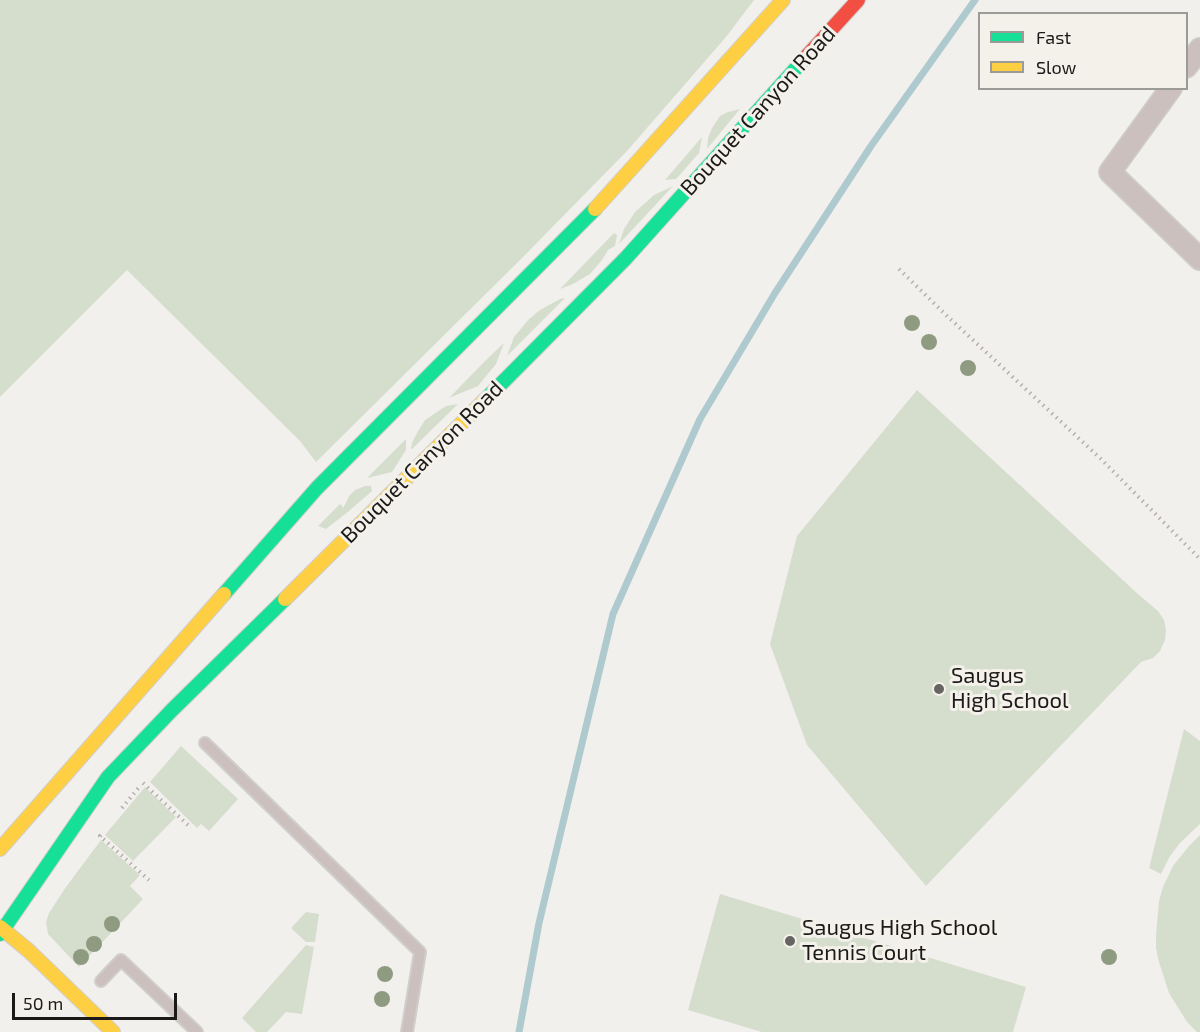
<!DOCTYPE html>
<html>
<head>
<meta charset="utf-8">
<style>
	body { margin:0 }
	#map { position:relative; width:1200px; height:1032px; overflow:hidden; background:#f2f0ed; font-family:"Exo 2",sans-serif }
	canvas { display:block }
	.legend { position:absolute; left:978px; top:12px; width:210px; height:78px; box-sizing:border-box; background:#f4f1eb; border:2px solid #9d9b97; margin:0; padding:8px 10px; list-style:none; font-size:18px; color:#1b1a18 }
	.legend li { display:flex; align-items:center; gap:12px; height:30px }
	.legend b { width:30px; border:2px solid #9d9b97 }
	.scale { position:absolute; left:12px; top:993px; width:165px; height:27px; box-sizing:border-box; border:3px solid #1b1a18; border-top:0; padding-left:8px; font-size:18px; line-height:21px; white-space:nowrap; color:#1b1a18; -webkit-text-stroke:4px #f4f1eb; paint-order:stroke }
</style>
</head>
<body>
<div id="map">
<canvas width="1200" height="1032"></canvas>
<ul class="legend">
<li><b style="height:8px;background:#16e098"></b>Fast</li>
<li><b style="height:8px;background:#ffcf43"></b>Slow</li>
</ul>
<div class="scale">50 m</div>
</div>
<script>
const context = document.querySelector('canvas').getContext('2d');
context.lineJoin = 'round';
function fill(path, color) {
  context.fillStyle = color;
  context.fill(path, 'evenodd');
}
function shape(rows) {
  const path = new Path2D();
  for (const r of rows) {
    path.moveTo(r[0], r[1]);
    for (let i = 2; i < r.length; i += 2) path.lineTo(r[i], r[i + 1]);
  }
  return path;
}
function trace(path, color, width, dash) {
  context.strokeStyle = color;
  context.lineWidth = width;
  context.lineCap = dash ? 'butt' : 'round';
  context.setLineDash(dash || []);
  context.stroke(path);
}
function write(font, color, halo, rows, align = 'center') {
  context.font = font + ' "Exo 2",sans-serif';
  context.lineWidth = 6;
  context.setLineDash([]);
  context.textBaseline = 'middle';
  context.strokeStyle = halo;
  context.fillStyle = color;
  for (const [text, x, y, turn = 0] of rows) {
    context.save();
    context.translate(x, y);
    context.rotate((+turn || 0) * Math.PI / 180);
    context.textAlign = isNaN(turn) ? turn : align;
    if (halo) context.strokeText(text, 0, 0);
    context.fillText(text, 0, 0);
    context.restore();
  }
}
const green = shape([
	[0,0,754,0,726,37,627,151,522,258,316,462,300,441,127,270,0,397],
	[740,109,707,149,708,138,712,128,720,116,728,112],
	[702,137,699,153,676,179,665,180],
	[673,186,619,244,624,229,635,212,654,195],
	[614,233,617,235,615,246,608,250,602,260,590,274,573,284,560,289],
	[565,298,507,356,514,337,529,319,540,310,560,299],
	[504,343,496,364,478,386,449,398,486,360],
	[917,390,1139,595,1158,611,1164,620,1166,630,1165,640,1160,651,1153,658,1141,662,926,886,807,745,770,644,797,536],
	[458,404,412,449,411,449,412,443,418,431,425,420,446,406],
	[406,439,406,450,392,472,367,478],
	[365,486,371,486,372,491,349,511,326,529,318,526,339,505,341,504,343,508,346,503,349,496,355,490],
	[1184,729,1200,741,1200,824,1180,843,1170,856,1161,874,1149,868],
	[181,746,238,799,209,831,201,824,197,828,150,782],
	[145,787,176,817,133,861,105,835],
	[1200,835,1200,1032,1197,1032,1187,1022,1169,993,1159,962,1156,948,1156,935,1159,901,1163,887,1173,866,1189,846],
	[101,840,140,875,130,886,143,899,79,967,48,934,46,922,49,913,66,887],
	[720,894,1026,987,1013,1032,762,1032,688,1010],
	[306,912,319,914,315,942,306,942,291,928],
	[306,945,314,947,302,1014,286,1012,267,1032,256,1032,242,1018]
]);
const stream = shape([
	[519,1032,539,923,613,614,700,419,775,293,871,146,975,0]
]);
const path = shape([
	[899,269,946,315,1100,458,1200,559],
	[143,783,189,826],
	[122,808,140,786],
	[101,835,100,836,149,880]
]);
const lane = shape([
	[205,743,420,952,407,1032],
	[101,981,121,960,197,1032]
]);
const street = shape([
	[1186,67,1200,49],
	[1171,88,1110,172,1200,259]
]);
const fast = shape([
	[484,401,626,258,807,56],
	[224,594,317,488,595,209],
	[0,934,108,777,172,710,285,599]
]);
const slow = shape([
	[595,209,783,0],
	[285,599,484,401],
	[0,849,224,594],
	[0,927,29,951,113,1032]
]);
const jam = shape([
	[807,56,858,0]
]);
const trees = [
	[912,323],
	[929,342],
	[968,368],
	[112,924],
	[94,944],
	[81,957],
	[1109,957],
	[385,974],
	[382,999]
];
const markers = [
	[939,689,6,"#666563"],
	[790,941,6,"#666563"]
];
const streetNames = [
	["Bouquet Canyon Road",758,111,-48],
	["Bouquet Canyon Road",422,462,-45]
];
const poiNames = [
	["Saugus",951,676],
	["High School",951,701],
	["Saugus High School",802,928],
	["Tennis Court",802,953]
];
fill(green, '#d5ddcd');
trace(stream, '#aecace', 7);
trace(lane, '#cfcecc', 14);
trace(street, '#cfcecc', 24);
trace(fast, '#cfcecc', 16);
trace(slow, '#cfcecc', 16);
trace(jam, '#cfcecc', 16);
trace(path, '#b6afad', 4, [1.5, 4.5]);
trace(lane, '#ccc0be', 10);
trace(street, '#ccc0be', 21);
trace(fast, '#16e098', 14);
trace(slow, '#ffcf43', 14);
trace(jam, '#f24e42', 14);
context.fillStyle = '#8e9b81';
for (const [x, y] of trees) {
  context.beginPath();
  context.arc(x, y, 8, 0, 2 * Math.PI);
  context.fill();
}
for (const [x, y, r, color] of markers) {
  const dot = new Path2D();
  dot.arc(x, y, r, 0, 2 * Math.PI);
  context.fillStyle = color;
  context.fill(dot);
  trace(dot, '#f4f1eb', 2);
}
write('22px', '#1b1a18', '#f4f1eb', streetNames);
write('22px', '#1b1a18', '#f4f1eb', poiNames, 'left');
</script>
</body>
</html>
